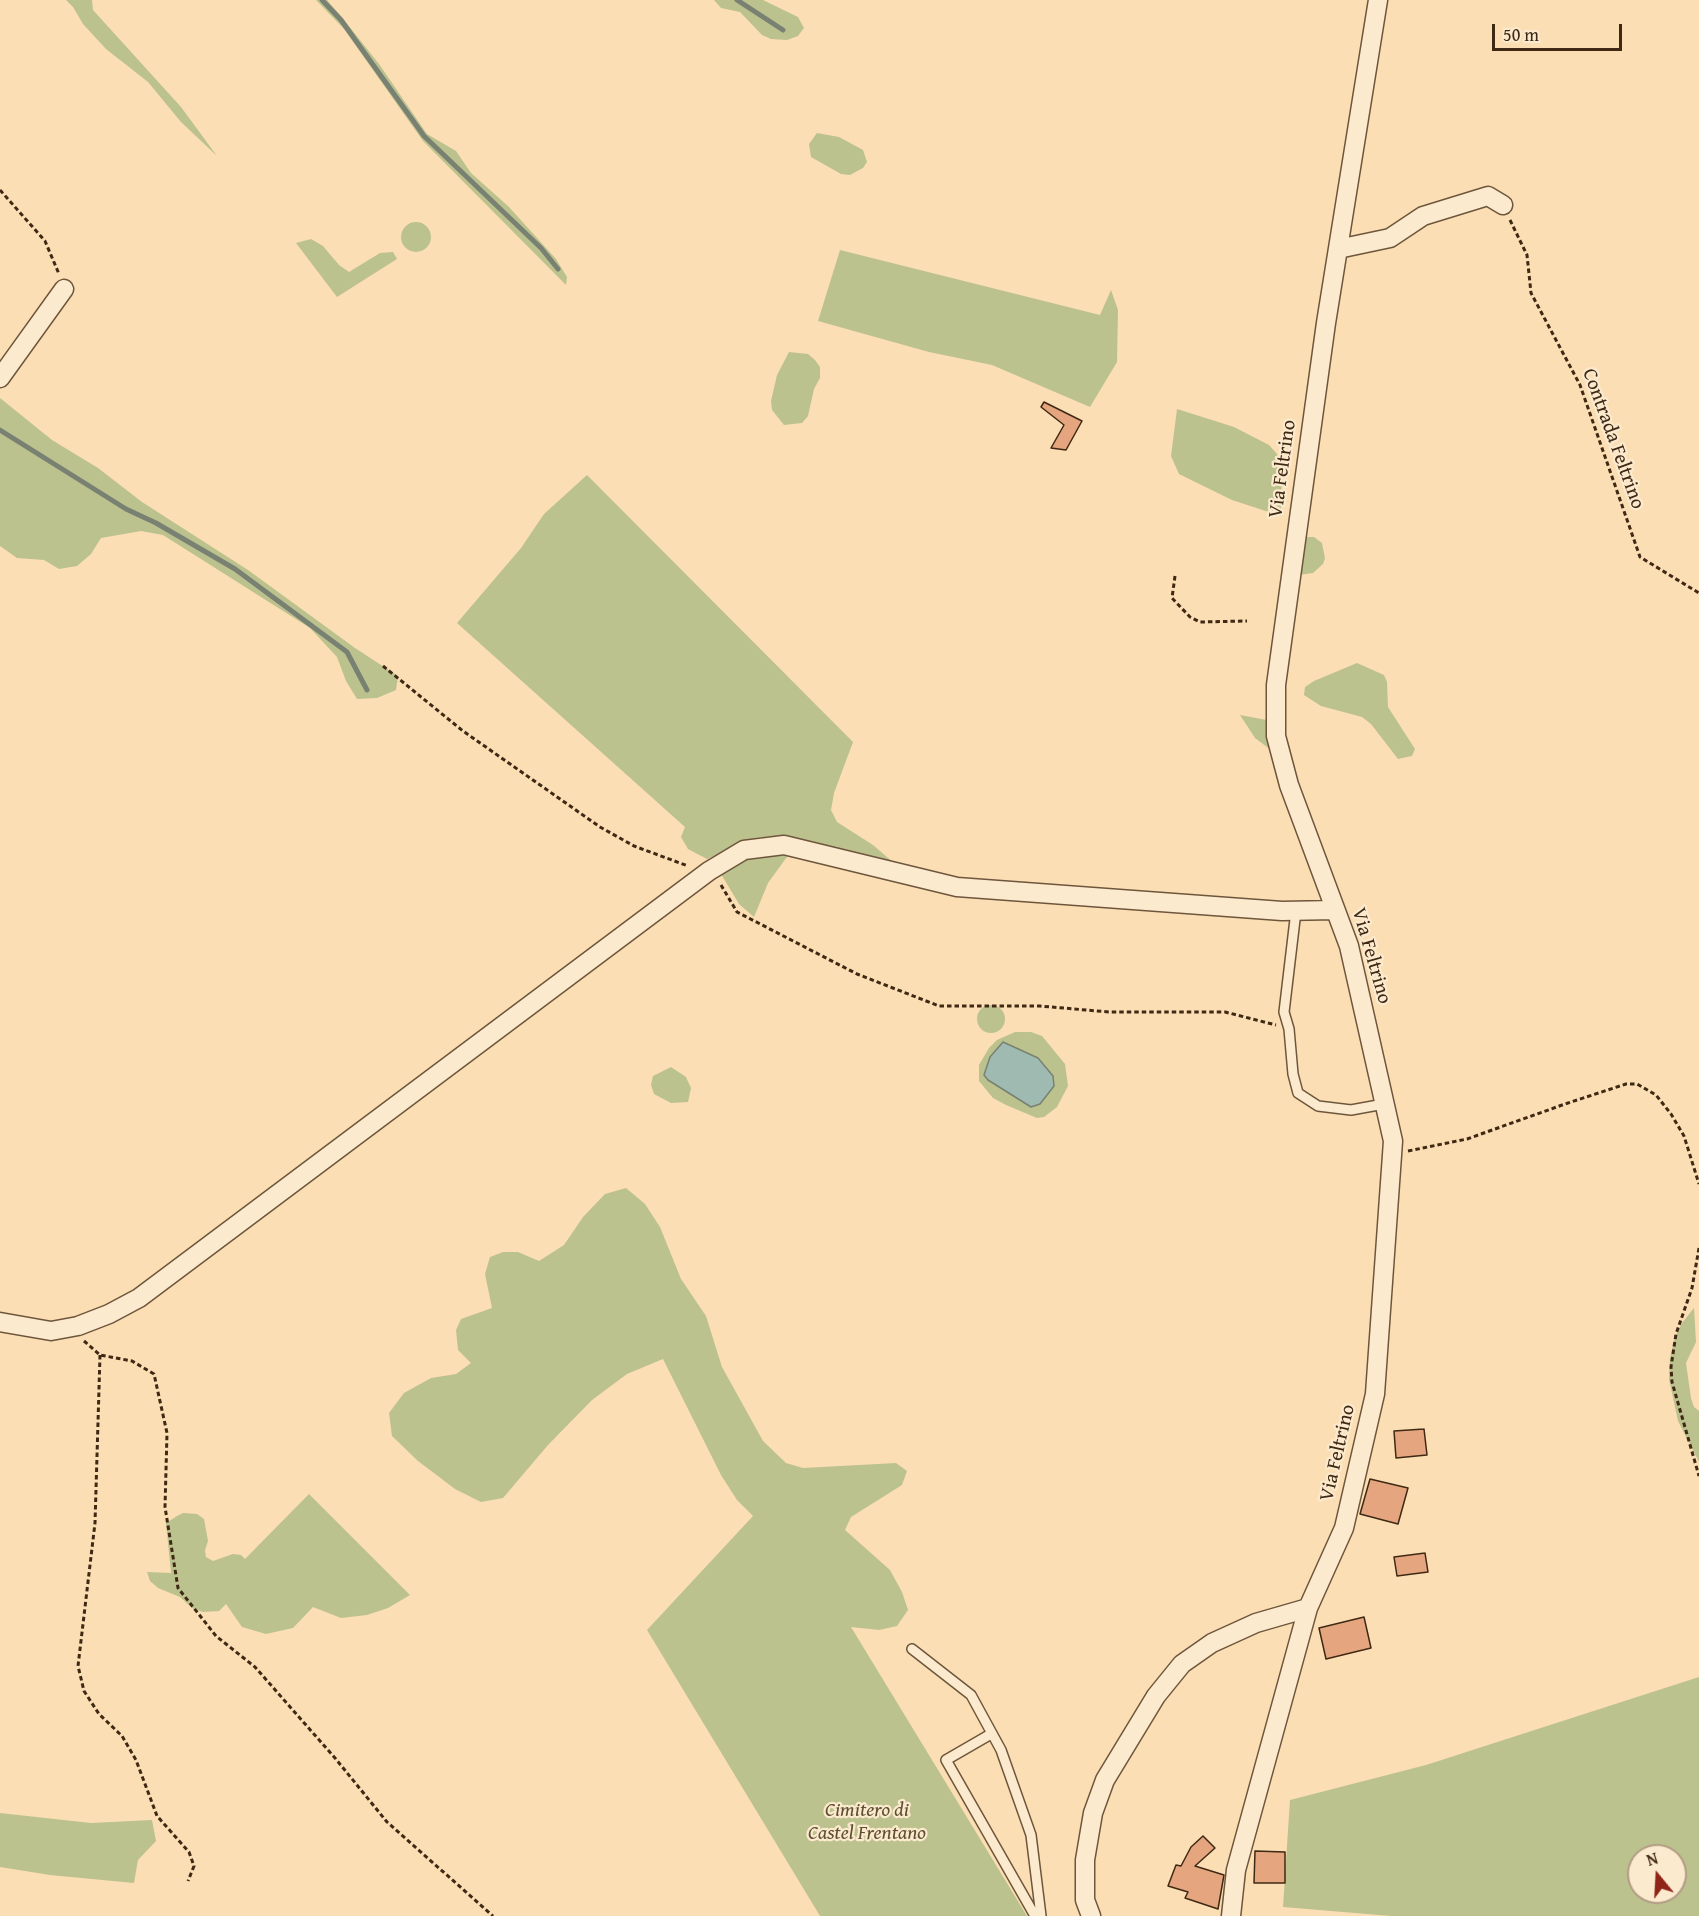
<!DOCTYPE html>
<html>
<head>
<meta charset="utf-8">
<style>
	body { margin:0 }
	#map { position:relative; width:1699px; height:1916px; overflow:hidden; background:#fbdeb3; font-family:"Gentium Book Plus",serif }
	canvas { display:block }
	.north { position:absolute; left:1627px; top:1844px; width:60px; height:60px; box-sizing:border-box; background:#fceace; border:2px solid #b09d84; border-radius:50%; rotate:342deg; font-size:16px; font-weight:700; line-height:24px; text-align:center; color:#3f2914 }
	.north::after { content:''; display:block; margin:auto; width:21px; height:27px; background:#8f2418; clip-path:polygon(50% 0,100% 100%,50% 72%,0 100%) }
	.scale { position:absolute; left:1492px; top:24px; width:130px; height:27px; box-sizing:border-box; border:3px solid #3f2914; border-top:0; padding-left:8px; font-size:18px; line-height:21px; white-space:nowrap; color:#3f2914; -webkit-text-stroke:4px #fceace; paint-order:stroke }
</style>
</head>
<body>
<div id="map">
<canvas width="1699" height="1916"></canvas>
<div class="north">N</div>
<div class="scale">50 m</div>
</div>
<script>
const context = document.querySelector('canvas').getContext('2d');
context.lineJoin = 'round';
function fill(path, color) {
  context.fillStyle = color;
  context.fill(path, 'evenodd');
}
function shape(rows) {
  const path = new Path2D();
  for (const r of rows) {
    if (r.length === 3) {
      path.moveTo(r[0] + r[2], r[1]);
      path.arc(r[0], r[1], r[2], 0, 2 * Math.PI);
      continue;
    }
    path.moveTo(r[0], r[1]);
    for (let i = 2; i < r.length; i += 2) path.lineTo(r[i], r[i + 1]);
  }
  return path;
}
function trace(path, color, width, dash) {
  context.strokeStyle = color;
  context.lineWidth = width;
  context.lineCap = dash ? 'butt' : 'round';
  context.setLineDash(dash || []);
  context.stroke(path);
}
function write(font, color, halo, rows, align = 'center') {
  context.font = font + ' "Gentium Book Plus",serif';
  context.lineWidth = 4.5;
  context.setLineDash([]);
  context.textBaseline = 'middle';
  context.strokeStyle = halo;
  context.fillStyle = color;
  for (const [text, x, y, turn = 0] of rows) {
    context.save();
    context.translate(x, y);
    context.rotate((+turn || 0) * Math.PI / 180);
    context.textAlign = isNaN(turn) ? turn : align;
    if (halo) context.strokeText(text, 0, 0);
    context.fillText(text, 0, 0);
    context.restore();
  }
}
const green = shape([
	[66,0,92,0,93,10,181,107,217,156,181,122,148,82,106,49,83,24,73,7],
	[316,0,327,0,341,16,379,64,427,134,456,151,471,173,509,207,556,259,567,277,566,285,423,141,344,29],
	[714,0,763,0,798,17,804,28,798,36,787,40,771,39,762,35,740,12,721,8],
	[817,133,839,137,863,150,867,162,863,168,850,175,841,174,811,157,809,144],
	[416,237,15],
	[311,239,323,246,339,265,349,272,380,253,393,252,397,259,337,297,296,243],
	[840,250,1100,315,1111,290,1118,310,1117,362,1090,407,992,365,929,352,818,321],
	[789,352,808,354,815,360,820,367,820,378,814,389,808,416,802,423,784,425,772,410,771,401,777,375],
	[0,398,52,440,98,468,142,502,248,570,355,648,398,676,396,690,377,698,357,699,346,681,337,657,310,628,163,535,141,531,101,538,91,554,77,566,59,569,44,560,17,558,0,546],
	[1177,409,1234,427,1269,445,1277,454,1282,465,1281,516,1232,500,1179,474,1171,456],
	[587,475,853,742,834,793,831,810,837,822,873,845,902,870,785,835,755,838,707,859,688,849,681,837,685,827,457,623,521,548,544,514],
	[1303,537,1314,537,1322,543,1325,558,1323,564,1313,573,1299,575],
	[1357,663,1384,675,1387,682,1388,707,1415,749,1412,756,1398,759,1371,724,1362,717,1321,706,1304,695,1305,687,1314,681],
	[1240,715,1272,721,1275,753,1255,738],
	[754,850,792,850,768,883,754,917,739,904,718,869],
	[991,1019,14],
	[1015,1032,1031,1032,1042,1036,1065,1064,1068,1086,1057,1107,1044,1117,1037,1118,1006,1105,993,1098,979,1081,979,1065,989,1048,997,1040],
	[671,1067,686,1077,691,1088,688,1102,671,1103,654,1094,651,1085,653,1076],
	[626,1188,645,1204,660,1227,681,1279,706,1316,722,1367,763,1441,786,1463,803,1468,896,1463,907,1471,902,1485,851,1517,845,1530,890,1570,902,1592,908,1610,897,1626,879,1630,851,1627,1027,1916,820,1916,647,1630,753,1516,737,1500,721,1475,663,1359,627,1374,592,1400,548,1445,503,1498,481,1502,455,1489,418,1461,392,1436,389,1413,404,1393,431,1378,456,1374,471,1363,458,1350,456,1330,461,1319,492,1308,485,1274,490,1257,503,1252,518,1252,539,1261,564,1245,583,1217,605,1194],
	[1694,1308,1696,1342,1686,1363,1691,1398,1694,1407,1699,1411,1699,1462,1678,1421,1669,1379,1670,1358,1675,1337,1682,1323],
	[309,1494,410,1595,388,1608,367,1615,341,1618,313,1607,293,1628,266,1634,242,1627,226,1604,219,1611,203,1612,192,1608,180,1597,158,1588,150,1581,147,1572,171,1573,166,1523,177,1516,183,1513,197,1514,204,1519,208,1541,205,1550,206,1557,213,1561,233,1554,241,1555,245,1559],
	[1699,1677,1699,1916,1391,1916,1283,1907,1290,1800,1426,1765],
	[1639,1856,1675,1856,1675,1892,1639,1892],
	[0,1813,91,1823,152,1820,156,1841,138,1860,134,1883,50,1875,0,1867]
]);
const water = shape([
	[1003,1042,1038,1058,1053,1076,1054,1086,1040,1104,1031,1107,988,1080,984,1075,990,1057,1003,1042]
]);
const stream = shape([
	[322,0,341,20,424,136,541,248,558,269],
	[737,0,783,30],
	[0,430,126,509,156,523,235,569,347,652,367,690]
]);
const building = shape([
	[1044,402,1082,421,1066,450,1051,448,1064,425,1041,407,1044,402],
	[1424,1429,1427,1455,1396,1458,1394,1431,1424,1429],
	[1370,1479,1408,1488,1398,1524,1360,1514,1370,1479],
	[1425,1553,1428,1572,1397,1576,1394,1557,1425,1553],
	[1364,1617,1371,1648,1326,1659,1319,1628,1364,1617],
	[1203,1836,1215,1848,1195,1866,1224,1875,1218,1909,1185,1898,1188,1892,1168,1886,1176,1865,1181,1866,1191,1847,1203,1836],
	[1255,1851,1285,1852,1285,1883,1254,1883,1255,1851]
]);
const path = shape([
	[0,190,45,241,59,274],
	[1510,220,1527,255,1531,293,1580,385,1640,557,1699,593],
	[1175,576,1172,598,1190,617,1200,622,1247,621],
	[383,666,463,731,600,827,634,846,688,866],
	[721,885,737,912,857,974,939,1006,1040,1006,1109,1012,1225,1012,1276,1025],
	[1408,1151,1467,1139,1565,1104,1626,1084,1637,1084,1656,1095,1671,1114,1684,1136,1699,1184],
	[1699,1248,1692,1288,1676,1334,1671,1367,1672,1382,1699,1476],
	[84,1341,100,1355,132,1361,154,1374,167,1433,165,1507,178,1588,216,1636,255,1667,335,1758,387,1822,493,1916],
	[100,1355,95,1523,78,1666,84,1691,99,1714,122,1736,136,1760,157,1816,189,1852,194,1866,188,1881]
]);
const service = shape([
	[1296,911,1284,1012,1289,1029,1293,1074,1298,1093,1318,1106,1351,1110,1384,1104],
	[912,1649,971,1695,1001,1750,1031,1835,1041,1916],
	[991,1734,946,1760,1035,1916]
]);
const minor = shape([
	[1338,249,1390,238,1423,216,1488,196,1503,205],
	[0,378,64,289],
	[0,1322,51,1331,78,1326,109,1314,139,1298,709,871,744,850,784,845,957,887,1282,911,1335,910],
	[1091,1916,1085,1900,1085,1860,1093,1813,1105,1780,1156,1696,1182,1664,1212,1643,1256,1623,1308,1608],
	[1231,1916,1236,1870,1308,1608,1344,1528,1375,1394,1393,1141,1349,946,1289,785,1276,736,1276,685,1326,323,1378,0]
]);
const streetNames = [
	["Contrada Feltrino",1613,439,70],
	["Via Feltrino",1283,469,-82],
	["Via Feltrino",1371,956,74],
	["Via Feltrino",1338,1453,-77]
];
const parkNames = [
	["Cimitero di",867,1811],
	["Castel Frentano",867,1834]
];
fill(green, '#bcc28e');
fill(water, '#9fbbb1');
trace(water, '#798172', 1.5);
trace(stream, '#798172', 5);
fill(building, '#e5a57e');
trace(building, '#3f2914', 1.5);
trace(service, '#6e563c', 12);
trace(minor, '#6e563c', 21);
trace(path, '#3f2914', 3, [4.5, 3]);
trace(service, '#fceace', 9);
trace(minor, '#fceace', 18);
write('20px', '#3f2914', '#fceace', streetNames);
write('italic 20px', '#5e4f32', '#fceace', parkNames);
</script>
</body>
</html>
